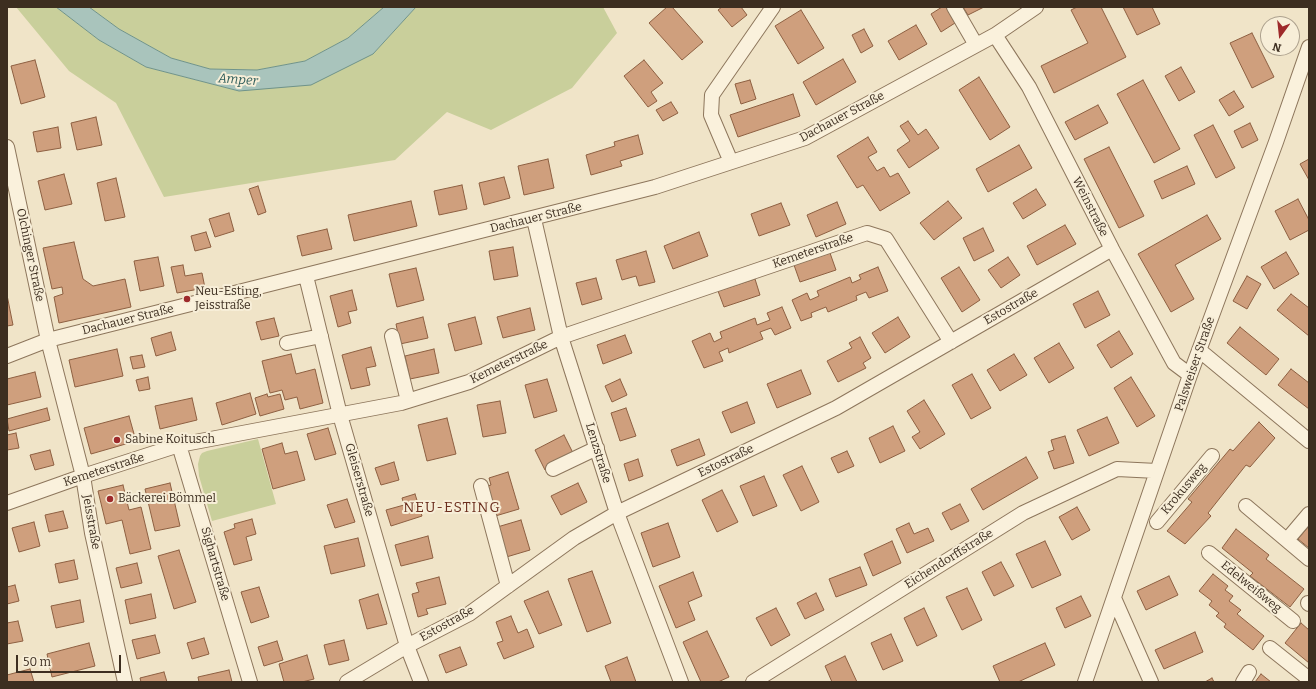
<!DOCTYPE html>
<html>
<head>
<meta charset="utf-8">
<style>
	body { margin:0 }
	#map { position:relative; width:1316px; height:689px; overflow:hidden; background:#f0e4c8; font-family:Bitter,serif }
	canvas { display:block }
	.frame { position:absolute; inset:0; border:8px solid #3d2e20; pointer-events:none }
	.north { position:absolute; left:1260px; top:16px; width:40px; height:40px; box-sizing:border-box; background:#f7eed8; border:1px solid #ada18e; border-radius:50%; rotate:195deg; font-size:11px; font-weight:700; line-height:16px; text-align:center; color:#3d2e20 }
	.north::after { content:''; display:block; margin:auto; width:14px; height:18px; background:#9e2a2b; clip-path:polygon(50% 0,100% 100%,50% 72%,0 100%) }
	.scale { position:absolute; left:16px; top:655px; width:105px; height:18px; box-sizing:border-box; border:2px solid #3d2e20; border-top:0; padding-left:5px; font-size:12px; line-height:14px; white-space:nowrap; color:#3d2e20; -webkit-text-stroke:3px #f7eed8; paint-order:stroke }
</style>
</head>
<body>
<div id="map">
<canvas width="1316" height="689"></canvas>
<div class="frame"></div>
<div class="north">N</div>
<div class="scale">50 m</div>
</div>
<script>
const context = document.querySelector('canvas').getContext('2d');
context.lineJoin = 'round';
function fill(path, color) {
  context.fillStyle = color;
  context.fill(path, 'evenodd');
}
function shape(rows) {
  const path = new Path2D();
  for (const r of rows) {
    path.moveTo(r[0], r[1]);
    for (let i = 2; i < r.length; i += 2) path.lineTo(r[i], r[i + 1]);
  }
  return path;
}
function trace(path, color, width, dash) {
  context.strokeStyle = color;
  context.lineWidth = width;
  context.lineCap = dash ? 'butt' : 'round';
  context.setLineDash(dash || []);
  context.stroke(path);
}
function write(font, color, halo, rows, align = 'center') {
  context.font = font + ' Bitter,serif';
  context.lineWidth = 4;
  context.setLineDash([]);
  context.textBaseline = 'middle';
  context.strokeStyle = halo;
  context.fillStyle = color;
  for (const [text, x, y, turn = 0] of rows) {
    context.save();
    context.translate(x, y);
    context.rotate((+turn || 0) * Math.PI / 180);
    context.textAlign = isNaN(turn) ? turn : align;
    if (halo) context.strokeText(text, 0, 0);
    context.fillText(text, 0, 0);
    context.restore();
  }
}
const green = shape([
	[16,7,56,7,99,40,146,67,239,91,373,54,416,7,603,7,617,33,572,88,491,130,447,112,395,160,164,197,116,103,69,71],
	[89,7,384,7,348,38,305,61,257,70,210,69,171,58,119,29],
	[258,439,276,504,212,521,199,476,198,464,200,456,202,453,207,451]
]);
const water = shape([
	[56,7,89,7,119,29,171,58,210,69,257,70,305,61,348,38,384,7,416,7,373,54,311,85,239,91,146,67,99,40,56,7]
]);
const building = shape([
	[667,7,672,7,703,42,682,60,649,23,667,7],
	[722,7,741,7,747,15,732,27,718,10,722,7],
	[942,7,946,7,955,23,941,32,931,14,942,7],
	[963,7,984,7,968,15,963,7],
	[1077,7,1101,7,1126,57,1054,93,1041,66,1088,43,1071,10,1077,7],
	[1123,7,1152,7,1160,24,1137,35,1123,7],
	[801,10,824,48,798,64,775,26,801,10],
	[916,25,927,44,899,60,888,41,916,25],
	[864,29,873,46,861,53,852,35,864,29],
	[1252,33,1274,77,1252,88,1230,43,1252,33],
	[843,59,856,82,816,105,803,82,843,59],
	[35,60,45,97,21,104,11,66,35,60],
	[644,60,663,83,651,92,657,101,648,107,624,76,644,60],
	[1181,67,1195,92,1179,101,1165,76,1181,67],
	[979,77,1010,127,990,140,959,90,979,77],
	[750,80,756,99,741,104,735,84,750,80],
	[1143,80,1180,149,1154,163,1117,94,1143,80],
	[1234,91,1244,107,1229,116,1219,100,1234,91],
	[793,94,800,116,738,137,730,115,793,94],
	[671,102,678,113,663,121,656,110,671,102],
	[1098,105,1108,123,1075,140,1065,122,1098,105],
	[96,117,102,145,77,150,71,123,96,117],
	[908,121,918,135,926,129,939,148,909,168,897,150,910,141,900,126,908,121],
	[1250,123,1258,140,1242,148,1234,131,1250,123],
	[1213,125,1235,168,1216,178,1194,135,1213,125],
	[58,127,61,148,37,152,33,132,58,127],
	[638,135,643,154,620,161,622,166,591,175,586,155,615,146,614,142,638,135],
	[868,137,877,152,868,157,877,171,884,167,890,177,898,173,910,193,880,211,863,185,857,188,837,156,868,137],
	[1019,145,1032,168,988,192,976,169,1019,145],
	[1109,147,1144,216,1119,228,1084,159,1109,147],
	[548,159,554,188,524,195,518,166,548,159],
	[1309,159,1309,180,1300,164,1309,159],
	[1187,166,1195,184,1162,199,1154,181,1187,166],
	[64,174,72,204,45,210,38,181,64,174],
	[504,177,510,198,484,205,479,183,504,177],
	[116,178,125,217,105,221,97,183,116,178],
	[462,185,467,209,439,215,434,191,462,185],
	[258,186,266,212,258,215,249,189,258,186],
	[1036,189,1046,205,1023,219,1013,203,1036,189],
	[1298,199,1309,220,1309,230,1290,240,1275,211,1298,199],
	[411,201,417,226,354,241,348,215,411,201],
	[948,201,962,218,934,240,920,223,948,201],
	[837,202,846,224,816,237,807,215,837,202],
	[781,203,790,225,759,236,751,214,781,203],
	[229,213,234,231,215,237,209,219,229,213],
	[1207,215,1221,239,1175,265,1194,299,1171,312,1138,254,1207,215],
	[1065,225,1076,244,1037,265,1027,246,1065,225],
	[983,228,994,251,974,261,963,238,983,228],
	[327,229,332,249,302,256,297,236,327,229],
	[206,232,211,247,195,251,191,236,206,232],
	[699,232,708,256,673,269,664,246,699,232],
	[74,242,83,279,93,286,125,279,131,307,59,323,54,297,63,294,62,287,52,289,43,248,74,242],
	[513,247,518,276,494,280,489,251,513,247],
	[646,251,655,282,639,286,636,276,622,280,616,260,646,251],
	[1286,252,1299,274,1274,289,1261,267,1286,252],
	[830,253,836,270,800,282,794,265,830,253],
	[158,257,164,286,140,291,134,261,158,257],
	[1008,257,1020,275,1001,288,988,270,1008,257],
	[183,265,185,276,202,273,205,288,177,293,171,267,183,265],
	[878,267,888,291,869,298,866,292,856,296,857,300,828,312,826,307,811,313,812,317,801,321,792,300,807,293,810,300,819,296,817,291,850,277,852,283,861,279,859,275,878,267],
	[959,267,980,300,962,312,941,278,959,267],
	[416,268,424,300,397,307,389,274,416,268],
	[1247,276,1261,284,1247,309,1233,301,1247,276],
	[596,278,602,299,582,305,576,283,596,278],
	[755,279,760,295,724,307,718,291,755,279],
	[352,290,357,310,348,312,351,323,338,327,330,296,352,290],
	[1098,291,1110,315,1085,328,1073,304,1098,291],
	[1291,294,1309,308,1309,336,1277,310,1291,294],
	[7,295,13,325,7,326,7,295],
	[782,307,791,328,775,335,771,328,760,332,763,339,729,353,728,348,719,352,723,361,704,368,692,341,710,333,714,342,722,338,720,332,755,318,757,325,770,320,767,313,782,307],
	[530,308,535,330,503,338,497,317,530,308],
	[423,317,428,338,400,344,396,324,423,317],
	[475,317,482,344,455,351,448,324,475,317],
	[898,317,910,337,885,353,872,333,898,317],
	[274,318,279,336,261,340,256,322,274,318],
	[1240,327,1279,359,1266,375,1227,343,1240,327],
	[1119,331,1133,354,1111,368,1097,345,1119,331],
	[171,332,176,350,156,356,151,338,171,332],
	[625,335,632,353,603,364,597,345,625,335],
	[860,337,871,358,863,363,866,368,838,382,827,361,852,348,849,343,860,337],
	[1059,343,1074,368,1049,383,1034,358,1059,343],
	[371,347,376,366,366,368,370,385,351,389,342,355,371,347],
	[117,349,123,376,75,387,69,360,117,349],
	[434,349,439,373,410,379,405,356,434,349],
	[291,354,296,374,315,369,323,403,300,409,297,397,285,400,282,390,270,393,262,361,291,354],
	[1014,354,1027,375,1000,391,987,370,1014,354],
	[142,355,145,367,133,369,130,357,142,355],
	[1291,369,1309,383,1309,409,1278,385,1291,369],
	[801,370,811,394,777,408,767,384,801,370],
	[35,372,41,397,7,405,7,379,35,372],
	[972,374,991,408,971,419,952,385,972,374],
	[148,377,150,389,139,391,136,380,148,377],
	[1131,377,1155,416,1137,427,1114,388,1131,377],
	[547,379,557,411,534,418,525,385,547,379],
	[620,379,627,395,612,402,605,386,620,379],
	[250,393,256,414,222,425,216,403,250,393],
	[267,394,268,397,280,394,284,409,260,416,255,398,267,394],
	[192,398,197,420,160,429,155,406,192,398],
	[924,400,945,434,920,449,912,437,920,432,907,411,924,400],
	[500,401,506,433,483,437,477,405,500,401],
	[747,402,755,423,731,433,722,412,747,402],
	[47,408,50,420,9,431,7,419,47,408],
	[626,408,636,436,620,441,611,413,626,408],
	[129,416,136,441,91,454,84,428,129,416],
	[1107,417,1119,443,1089,456,1077,430,1107,417],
	[447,418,456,454,427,461,418,425,447,418],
	[1259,422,1275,438,1250,467,1246,465,1208,513,1211,516,1185,544,1167,531,1192,502,1188,499,1230,449,1233,451,1259,422],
	[893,426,905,451,880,463,869,438,893,426],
	[328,428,336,454,315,460,307,434,328,428],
	[16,433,19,448,7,450,7,435,16,433],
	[564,435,574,455,545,470,535,450,564,435],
	[1065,436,1074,463,1054,469,1048,452,1054,450,1051,440,1065,436],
	[699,439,705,455,677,466,671,450,699,439],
	[282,443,285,454,297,451,305,480,273,489,262,449,282,443],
	[50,450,54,465,35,470,30,455,50,450],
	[847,451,854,466,838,473,831,458,847,451],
	[1026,457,1038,478,983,510,971,489,1026,457],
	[638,459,643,476,629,481,624,464,638,459],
	[394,462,399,480,381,485,375,468,394,462],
	[802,466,819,502,801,511,783,475,802,466],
	[508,472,519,509,492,517,484,487,491,485,489,478,508,472],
	[764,476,777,506,753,516,740,486,764,476],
	[170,483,180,526,155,531,145,489,170,483],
	[578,483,587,502,561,515,551,496,578,483],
	[123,485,129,510,141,507,151,549,130,554,122,520,106,524,98,491,123,485],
	[722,490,738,522,717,532,702,500,722,490],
	[415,494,422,516,391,526,386,510,404,505,402,498,415,494],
	[347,499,355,522,335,528,327,505,347,499],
	[960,504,969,521,951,530,942,513,960,504],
	[1077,507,1090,530,1072,540,1059,517,1077,507],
	[63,511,68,528,49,532,45,515,63,511],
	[252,519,256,534,246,537,252,560,234,565,224,532,235,528,234,524,252,519],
	[521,520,530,550,503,558,494,528,521,520],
	[34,522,40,546,19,552,12,528,34,522],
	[668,523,680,557,653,567,641,533,668,523],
	[909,523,914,534,928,528,934,541,907,553,896,529,909,523],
	[1309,526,1309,548,1298,539,1309,526],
	[1236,529,1269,555,1266,559,1304,589,1290,607,1250,576,1253,573,1222,548,1236,529],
	[428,536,433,558,401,566,395,545,428,536],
	[358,538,365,566,331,574,324,546,358,538],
	[892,541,901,563,873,576,864,554,892,541],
	[1045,541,1061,575,1032,588,1016,554,1045,541],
	[179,550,196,602,174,609,158,556,179,550],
	[74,560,78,579,59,583,55,564,74,560],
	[1001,562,1014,586,994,596,982,572,1001,562],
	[137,563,142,583,121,588,116,568,137,563],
	[860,567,867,585,836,597,829,579,860,567],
	[592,571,611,623,587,632,568,579,592,571],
	[693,572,702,596,688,602,695,620,676,628,659,586,693,572],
	[1213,574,1228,586,1225,590,1233,596,1229,601,1241,610,1237,614,1264,636,1253,650,1224,627,1226,624,1216,616,1219,613,1209,605,1212,601,1199,591,1213,574],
	[1169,576,1178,595,1146,610,1137,591,1169,576],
	[439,577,446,604,426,609,428,614,418,617,412,594,419,592,416,583,439,577],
	[15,585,19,601,7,604,7,587,15,585],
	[259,587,269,617,251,623,241,592,259,587],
	[967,588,982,620,962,630,946,597,967,588],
	[548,591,562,625,539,634,524,601,548,591],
	[816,593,824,610,805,619,797,603,816,593],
	[151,594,156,618,130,624,125,600,151,594],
	[378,594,387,624,367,629,359,600,378,594],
	[1081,596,1091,616,1065,628,1056,608,1081,596],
	[80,600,84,622,56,628,51,606,80,600],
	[776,608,790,635,771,646,756,618,776,608],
	[924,608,937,636,917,646,904,618,924,608],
	[511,616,518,633,527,629,534,647,504,659,497,643,503,641,496,622,511,616],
	[18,621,23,641,7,644,7,623,18,621],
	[1301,623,1309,630,1309,663,1285,643,1301,623],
	[707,631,729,677,718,682,701,682,683,642,707,631],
	[1195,632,1203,652,1164,669,1155,650,1195,632],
	[891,634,903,661,883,670,871,643,891,634],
	[155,635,160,653,137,659,132,640,155,635],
	[204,638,209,654,192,659,187,643,204,638],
	[344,640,349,660,329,665,324,645,344,640],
	[277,641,283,660,264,666,258,647,277,641],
	[89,643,95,666,52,677,47,654,89,643],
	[1045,643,1055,665,1018,682,1000,682,993,666,1045,643],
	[460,647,467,665,446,673,439,655,460,647],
	[307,655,314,679,302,682,284,682,279,664,307,655],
	[845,656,857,682,832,682,825,666,845,656],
	[627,657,636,682,611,682,605,666,627,657],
	[30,669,34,682,7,682,7,675,30,669],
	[229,670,232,682,199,682,198,677,229,670],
	[164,672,167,682,141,682,140,678,164,672],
	[1261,674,1271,682,1255,682,1261,674],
	[1212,678,1214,682,1205,682,1212,678]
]);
const minor = shape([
	[954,7,976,45],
	[995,35,1029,87,1112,249,1174,363,1190,375],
	[7,147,48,340,83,476,92,533,125,682],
	[731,162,711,115,712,95,773,7],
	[534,219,561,337,617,513,681,682],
	[306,276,340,415,407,646,421,682],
	[392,336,408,401],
	[287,343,321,336],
	[1199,350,1309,441],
	[7,356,48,340,655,187,805,138,995,35,1036,7],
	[179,445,250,682],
	[553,469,597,448],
	[481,486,508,586],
	[7,503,83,476,179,445,401,403,469,382,561,337,867,233,886,239,951,342],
	[1246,506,1309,559],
	[1157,522,1212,456],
	[1287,540,1309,514],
	[1209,553,1293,621],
	[1114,598,1151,682],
	[1308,603,1309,604],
	[1270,648,1309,679],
	[347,682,407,646,469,614,574,538,617,513,836,408,1112,249],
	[753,682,1023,513,1117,469,1157,471],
	[1085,682,1190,375,1276,142,1309,47],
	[1243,682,1249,672]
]);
const markers = [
	[187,299,4,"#9e2a2b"],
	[117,440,4,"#9e2a2b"],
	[110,499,4,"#9e2a2b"]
];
const streetNames = [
	["Dachauer Straße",842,117,-28],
	["Weinstraße",1090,207,63],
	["Dachauer Straße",536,218,-14],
	["Kemeterstraße",813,251,-19],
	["Olchinger Straße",30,255,78],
	["Estostraße",1011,307,-30],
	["Dachauer Straße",128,320,-14],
	["Kemeterstraße",509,362,-26],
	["Palsweiser Straße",1195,364,-71],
	["Lenzstraße",598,453,73],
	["Estostraße",726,461,-26],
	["Kemeterstraße",104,470,-18],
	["Gleiserstraße",359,480,74],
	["Krokusweg",1184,489,-50],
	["Jeisstraße",91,522,80],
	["Eichendorffstraße",949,559,-32],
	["Sighartstraße",215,564,74],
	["Edelweißweg",1251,587,39],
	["Estostraße",447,624,-29]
];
const poiNames = [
	["Neu-Esting,",195,292],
	["Jeisstraße",195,306],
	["Sabine Koitusch",125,440],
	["Bäckerei Bömmel",118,499]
];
const waterNames = [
	["Amper",238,80,4]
];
const quarterNames = [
	["NEU-ESTING",452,508]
];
fill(green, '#c9cf9b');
fill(water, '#a9c4bc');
trace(water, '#6f938a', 1);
fill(building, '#cf9f7d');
trace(building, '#8d5f41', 1);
trace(minor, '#8d765c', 16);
trace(minor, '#faf1dc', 14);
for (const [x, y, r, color] of markers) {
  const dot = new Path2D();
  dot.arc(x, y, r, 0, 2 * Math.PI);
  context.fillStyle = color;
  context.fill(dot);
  trace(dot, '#f7eed8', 1.5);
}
write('12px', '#3d2e20', '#f7eed8', streetNames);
write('12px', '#3d2e20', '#f7eed8', poiNames, 'left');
write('italic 13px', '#2f5d5a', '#f7eed8', waterNames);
context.letterSpacing = '1px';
write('14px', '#6b2e1e', '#f7eed8', quarterNames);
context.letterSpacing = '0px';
</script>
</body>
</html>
